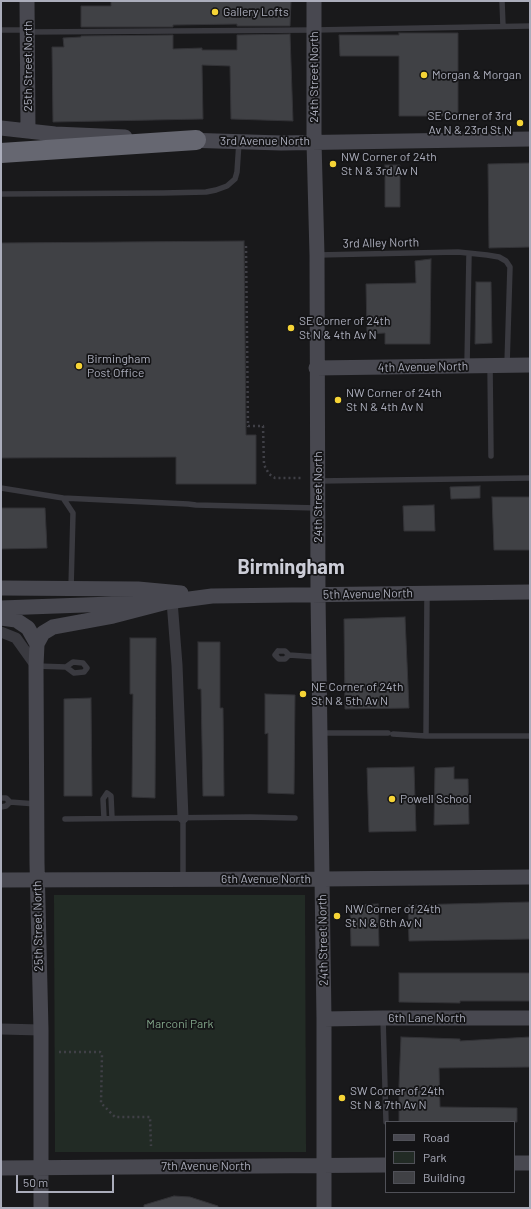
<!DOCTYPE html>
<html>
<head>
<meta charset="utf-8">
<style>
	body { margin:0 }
	#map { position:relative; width:531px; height:1209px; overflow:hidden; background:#19191b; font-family:Barlow,sans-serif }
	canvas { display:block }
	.frame { position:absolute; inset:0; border:2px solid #abadbb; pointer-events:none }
	.legend { position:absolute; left:385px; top:1121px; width:130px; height:72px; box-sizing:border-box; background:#141416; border:1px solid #505158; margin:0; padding:5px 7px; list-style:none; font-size:12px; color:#abadbb }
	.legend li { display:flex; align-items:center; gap:8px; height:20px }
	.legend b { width:20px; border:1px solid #505158 }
	.scale { position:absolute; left:16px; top:1175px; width:98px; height:18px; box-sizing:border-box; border:2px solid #abadbb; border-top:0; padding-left:5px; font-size:12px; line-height:14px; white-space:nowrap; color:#abadbb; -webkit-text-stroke:3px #141416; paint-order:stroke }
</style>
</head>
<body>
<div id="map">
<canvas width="531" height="1209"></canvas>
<div class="frame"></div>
<ul class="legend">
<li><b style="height:5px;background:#484850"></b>Road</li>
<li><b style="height:11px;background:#222b25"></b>Park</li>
<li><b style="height:11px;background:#404145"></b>Building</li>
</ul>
<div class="scale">50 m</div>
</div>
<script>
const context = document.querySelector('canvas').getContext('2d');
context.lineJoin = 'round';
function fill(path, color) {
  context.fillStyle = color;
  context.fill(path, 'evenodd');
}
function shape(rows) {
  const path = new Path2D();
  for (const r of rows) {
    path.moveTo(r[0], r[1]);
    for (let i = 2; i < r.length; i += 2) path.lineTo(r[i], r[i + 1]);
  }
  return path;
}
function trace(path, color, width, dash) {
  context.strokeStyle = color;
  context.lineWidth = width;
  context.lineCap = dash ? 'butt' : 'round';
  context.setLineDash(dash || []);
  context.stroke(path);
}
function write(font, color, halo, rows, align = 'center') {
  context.font = font + ' Barlow,sans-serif';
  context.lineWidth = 3.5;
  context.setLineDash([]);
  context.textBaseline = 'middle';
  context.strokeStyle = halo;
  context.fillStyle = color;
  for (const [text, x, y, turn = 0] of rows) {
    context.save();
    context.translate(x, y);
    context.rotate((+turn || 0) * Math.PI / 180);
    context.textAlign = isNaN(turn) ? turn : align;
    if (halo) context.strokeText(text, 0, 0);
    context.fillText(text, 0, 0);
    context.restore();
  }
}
const green = shape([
	[54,895,305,895,306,1152,55,1152]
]);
const building = shape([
	[111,1,291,1,290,26,237,26,237,24,173,25,173,27,81,27,81,6,111,6,111,1],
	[399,33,458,33,458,116,399,116,399,56,340,56,339,35,399,35,399,33],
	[290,34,293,121,231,119,230,66,202,65,203,119,53,122,52,47,64,47,63,38,81,37,81,36,173,35,173,49,202,48,202,50,237,50,237,35,290,34],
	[530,163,530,247,489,248,488,164,530,163],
	[385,165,400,165,400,207,385,207,385,165],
	[244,241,246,435,256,435,256,484,176,484,176,457,1,458,1,243,244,241],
	[431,259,430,344,385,344,385,333,367,334,366,284,416,283,415,261,431,259],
	[476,282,491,282,492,343,475,344,476,282],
	[480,486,480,498,451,499,450,487,480,486],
	[492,497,530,497,530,550,494,550,492,497],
	[434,505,435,531,404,531,403,506,434,505],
	[1,508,45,508,47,548,1,549,1,508],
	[405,617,409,708,345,709,344,619,405,617],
	[130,638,156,638,155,798,132,797,133,694,130,694,130,638],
	[198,642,220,642,220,708,223,708,224,796,203,796,201,689,198,689,198,642],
	[265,694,295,695,294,794,268,793,268,733,265,734,265,694],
	[91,698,92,796,64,796,64,699,91,698],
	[414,767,416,831,369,832,367,768,414,767],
	[454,767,454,779,468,779,469,824,434,825,435,768,454,767],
	[530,902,530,939,409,941,408,905,530,902],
	[378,904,379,946,351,946,350,905,378,904],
	[399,973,530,973,530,1001,460,1001,460,1003,399,1002,399,973],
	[401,1037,460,1039,460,1041,530,1037,530,1067,439,1068,440,1107,517,1108,517,1122,399,1122,399,1085,401,1037],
	[174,1196,190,1197,218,1206,218,1208,144,1208,144,1205,174,1196]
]);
const path = shape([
	[246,246,248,426,263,426,264,465,269,474,275,478,301,478],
	[59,1052,100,1052,102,1054,101,1103,115,1117,150,1117,151,1146]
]);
const lane = shape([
	[502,1,503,26],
	[1,30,27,30],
	[28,32,314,30,530,26],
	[1,194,163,193,206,192,216,190,227,186,235,179,237,172,239,142],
	[317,255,458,252,487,255,499,257,506,261,510,267,507,365],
	[467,365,469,254],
	[490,366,491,456],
	[318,481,530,478],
	[1,488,63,498,73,513,71,588],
	[63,498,188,504,196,505,317,508],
	[427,594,426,736,530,736],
	[278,651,285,651,289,655,285,659,279,659,275,655,278,651],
	[289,655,318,657],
	[36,666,66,667,74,673,84,672,87,668,83,663,73,662,66,667],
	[321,733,388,733],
	[393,734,426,736],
	[1,798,6,798,10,802,6,806,1,807],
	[10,802,36,804],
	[104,818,103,799,107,793,111,796,112,818],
	[183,818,183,878],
	[65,819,250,817,295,818],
	[383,1018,386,1122]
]);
const street = shape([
	[172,601,177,665,183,818],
	[1,632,16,638,36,666],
	[1,1029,41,1030]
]);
const secondary = shape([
	[27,1,28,131],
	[314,1,314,142,317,255,318,595,324,1019,324,1208],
	[1,128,55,134,125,137],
	[185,140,281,143,530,139],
	[316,368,530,365],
	[1,588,138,589,181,593],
	[1,608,167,602,212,596,530,592],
	[1,618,16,620,28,628,37,644],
	[1,880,322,879,530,877],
	[324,1019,383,1018,530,1018],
	[514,1163,530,1163],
	[1,1168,386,1165],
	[41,1208,41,1030,37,863,36,666,37,644,43,633,53,627,113,616,167,602]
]);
const highway = shape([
	[1,153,196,140]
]);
const markers = [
	[215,12,4,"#f6d436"],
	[424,75,4,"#f6d436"],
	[520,123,4,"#f6d436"],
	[333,164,4,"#f6d436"],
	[291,328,4,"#f6d436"],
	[79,366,4,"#f6d436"],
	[338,400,4,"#f6d436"],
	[303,694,4,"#f6d436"],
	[392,799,4,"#f6d436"],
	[337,916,4,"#f6d436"],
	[342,1098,4,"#f6d436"]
];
const poiNames = [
	["Gallery Lofts",223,12],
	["Morgan & Morgan",432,75],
	["SE Corner of 3rd",512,116,"right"],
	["Av N & 23rd St N",512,130,"right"],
	["NW Corner of 24th",341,157],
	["St N & 3rd Av N",341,171],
	["SE Corner of 24th",299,321],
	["St N & 4th Av N",299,335],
	["Birmingham",87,359],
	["Post Office",87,373],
	["NW Corner of 24th",346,393],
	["St N & 4th Av N",346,407],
	["NE Corner of 24th",311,687],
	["St N & 5th Av N",311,701],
	["Powell School",400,799],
	["NW Corner of 24th",345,909],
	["St N & 6th Av N",345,923],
	["SW Corner of 24th",350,1091],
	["St N & 7th Av N",350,1105]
];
const streetNames = [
	["25th Street North",28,66,-90],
	["24th Street North",314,77,-90],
	["3rd Avenue North",265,141],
	["3rd Alley North",381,243,-1],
	["4th Avenue North",423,367,-1],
	["24th Street North",318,497,-90],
	["5th Avenue North",368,594,-1],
	["6th Avenue North",266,879],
	["25th Street North",38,926,-91],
	["24th Street North",323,940,-91],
	["6th Lane North",427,1018],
	["7th Avenue North",206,1166]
];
const parkNames = [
	["Marconi Park",180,1024]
];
const townNames = [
	["Birmingham",291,567]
];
fill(green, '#222b25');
fill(building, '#404145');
trace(building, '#333337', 1);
trace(path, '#404047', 2.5, [2, 3]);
trace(lane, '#3a3a40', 5.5);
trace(street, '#3a3a40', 11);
trace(secondary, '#484850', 15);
trace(highway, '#666771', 20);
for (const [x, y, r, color] of markers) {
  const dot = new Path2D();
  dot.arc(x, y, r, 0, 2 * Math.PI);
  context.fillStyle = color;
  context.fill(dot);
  trace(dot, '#141416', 1.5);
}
write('12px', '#abadbb', '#141416', poiNames, 'left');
write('12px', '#abadbb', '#141416', streetNames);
write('12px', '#82a68a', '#141416', parkNames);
write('bold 20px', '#cccdd7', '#141416', townNames);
</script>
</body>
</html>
